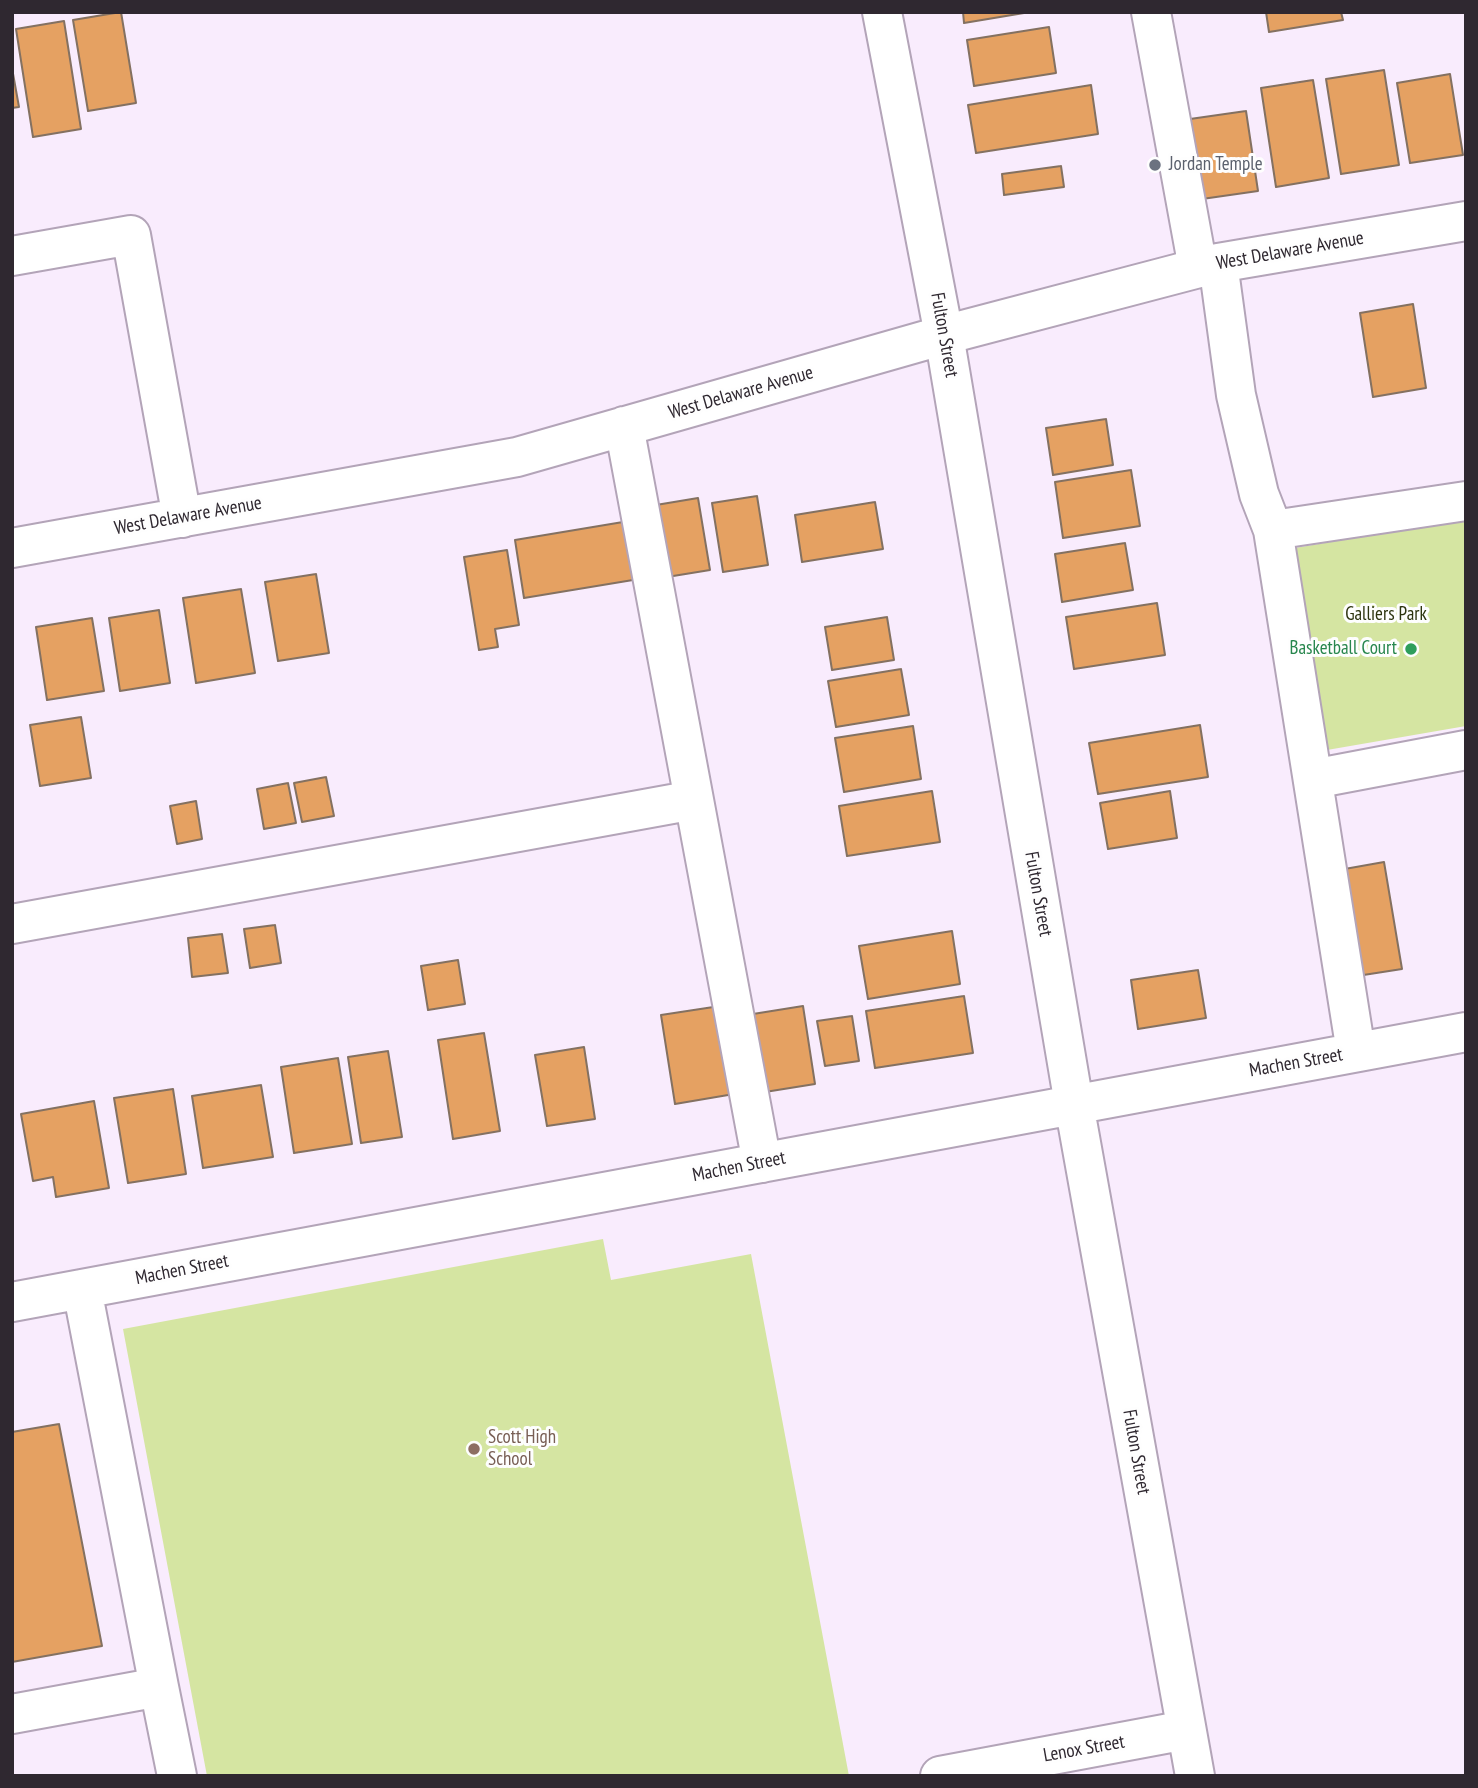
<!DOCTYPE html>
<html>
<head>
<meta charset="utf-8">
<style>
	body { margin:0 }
	#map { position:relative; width:1478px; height:1788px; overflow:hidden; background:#f9ecfd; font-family:"PT Sans Narrow",sans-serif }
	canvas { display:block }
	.frame { position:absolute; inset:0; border:14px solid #2f2830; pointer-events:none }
</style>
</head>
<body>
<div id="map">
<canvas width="1478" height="1788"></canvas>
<div class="frame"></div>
</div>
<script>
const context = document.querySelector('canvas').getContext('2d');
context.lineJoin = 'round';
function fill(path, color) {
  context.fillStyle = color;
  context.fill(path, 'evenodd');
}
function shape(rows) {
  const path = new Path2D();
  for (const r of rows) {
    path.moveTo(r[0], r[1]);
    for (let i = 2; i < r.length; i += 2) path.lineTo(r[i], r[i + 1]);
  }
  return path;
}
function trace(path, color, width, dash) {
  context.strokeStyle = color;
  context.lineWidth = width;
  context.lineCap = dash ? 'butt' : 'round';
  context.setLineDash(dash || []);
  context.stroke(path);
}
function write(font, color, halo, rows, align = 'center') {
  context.font = font + ' "PT Sans Narrow",sans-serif';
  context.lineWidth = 6;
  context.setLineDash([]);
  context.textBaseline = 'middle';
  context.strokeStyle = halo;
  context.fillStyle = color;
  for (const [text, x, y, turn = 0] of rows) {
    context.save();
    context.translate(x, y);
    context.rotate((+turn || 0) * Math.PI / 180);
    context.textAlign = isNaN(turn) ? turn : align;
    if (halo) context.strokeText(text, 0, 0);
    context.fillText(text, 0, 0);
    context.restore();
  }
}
const green = shape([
	[1466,519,1466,726,1327,750,1295,548],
	[603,1239,611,1280,751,1254,849,1776,207,1776,123,1329]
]);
const building = shape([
	[121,12,136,103,88,111,73,20,121,12],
	[963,12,1030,12,964,23,963,12],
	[1266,12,1341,12,1343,20,1269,32,1266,12],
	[64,21,81,129,33,137,16,29,64,21],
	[1049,27,1056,73,974,86,967,40,1049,27],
	[12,68,19,107,12,108,12,68],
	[1384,70,1399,165,1341,174,1326,79,1384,70],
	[1450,74,1463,155,1410,163,1397,83,1450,74],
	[1313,80,1329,178,1276,187,1261,88,1313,80],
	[1091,85,1098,134,976,153,968,105,1091,85],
	[1246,111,1258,191,1202,199,1190,119,1246,111],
	[1061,166,1064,187,1004,195,1002,174,1061,166],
	[1413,304,1426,388,1373,397,1360,313,1413,304],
	[1106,419,1113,465,1053,475,1046,428,1106,419],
	[1131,470,1140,526,1063,538,1055,482,1131,470],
	[757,496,768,565,723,572,712,503,757,496],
	[698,498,710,570,667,577,656,505,698,498],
	[875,502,883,549,802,562,795,515,875,502],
	[629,521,639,579,524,598,515,540,629,521],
	[1125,543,1133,590,1062,602,1055,554,1125,543],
	[507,550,519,625,495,629,498,647,479,650,464,557,507,550],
	[316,574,329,653,278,661,265,582,316,574],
	[241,589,255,673,196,683,183,598,241,589],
	[1157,603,1165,655,1074,669,1066,617,1157,603],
	[159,610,170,683,120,691,109,618,159,610],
	[887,617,894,660,832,670,825,627,887,617],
	[92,618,104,691,47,700,36,627,92,618],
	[901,669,909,715,836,727,828,681,901,669],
	[81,717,91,778,40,786,30,725,81,717],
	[1200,725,1208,777,1098,794,1089,743,1200,725],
	[913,726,921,779,844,792,835,738,913,726],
	[326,777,334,816,302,822,294,783,326,777],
	[288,783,296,823,264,829,257,789,288,783],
	[932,791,940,842,847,856,839,806,932,791],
	[1170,791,1177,838,1108,849,1100,803,1170,791],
	[196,801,202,839,177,844,170,806,196,801],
	[1384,862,1402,969,1357,976,1339,870,1384,862],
	[275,925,281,963,250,968,244,929,275,925],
	[952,931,960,984,868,999,859,946,952,931],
	[222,934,228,973,192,977,188,938,222,934],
	[458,960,465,1004,428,1010,421,966,458,960],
	[1198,970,1206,1018,1138,1029,1131,980,1198,970],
	[964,996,973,1053,875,1068,866,1011,964,996],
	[720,1006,734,1094,675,1104,661,1015,720,1006],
	[803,1006,815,1084,765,1092,753,1014,803,1006],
	[852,1016,859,1061,825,1066,817,1021,852,1016],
	[484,1033,500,1131,453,1139,438,1040,484,1033],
	[584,1047,595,1119,547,1126,535,1055,584,1047],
	[388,1051,402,1137,361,1143,348,1057,388,1051],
	[338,1058,352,1144,294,1153,281,1067,338,1058],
	[261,1085,273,1157,203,1168,192,1096,261,1085],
	[173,1089,186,1174,128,1183,114,1098,173,1089],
	[94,1101,109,1188,56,1197,53,1177,33,1181,21,1114,94,1101],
	[59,1424,102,1646,12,1662,12,1432,59,1424]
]);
const minor = shape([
	[882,12,944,335,1074,1104,1195,1776],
	[1151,12,1198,268],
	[12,256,131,235,182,518],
	[1218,263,1236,395,1259,494,1273,530,1356,1052],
	[624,426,762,1163],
	[1273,530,1466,501],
	[12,548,517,457,944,335,1218,263,1466,221],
	[1313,779,1466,750],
	[12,924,694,800],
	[12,1302,1466,1032],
	[159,1687,177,1776],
	[12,1714,159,1687,82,1289],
	[940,1776,1186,1730]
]);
const markers = [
	[1155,165,7,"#6b7280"],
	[1411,649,7,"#2e9e5b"],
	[474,1449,7,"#8d6e63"]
];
const worshipNames = [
	["Jordan Temple",1169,165]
];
const streetNames = [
	["West Delaware Avenue",1290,251,-10],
	["Fulton Street",944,335,80],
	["West Delaware Avenue",741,393,-16],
	["West Delaware Avenue",188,516,-10],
	["Fulton Street",1038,894,80],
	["Machen Street",1296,1063,-10],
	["Machen Street",739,1167,-11],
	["Machen Street",182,1270,-11],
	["Fulton Street",1136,1452,80],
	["Lenox Street",1084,1749,-10]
];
const parkNames = [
	["Galliers Park",1386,615]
];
const leisureNames = [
	["Basketball Court",1397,649]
];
const educationNames = [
	["Scott High",488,1438],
	["School",488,1460]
];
fill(green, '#d5e5a2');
fill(building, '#e5a162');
trace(building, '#847161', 2);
trace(minor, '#b3a4b8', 42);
trace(minor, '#fff', 38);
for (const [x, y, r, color] of markers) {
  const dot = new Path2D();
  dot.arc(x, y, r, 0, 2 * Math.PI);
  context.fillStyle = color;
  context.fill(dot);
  trace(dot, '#fefefe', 2.5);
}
write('19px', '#5b616d', '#fefefe', worshipNames, 'left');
write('19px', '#2f2830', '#fefefe', streetNames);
write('19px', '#2d340f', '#fefefe', parkNames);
write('19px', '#27864d', '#fefefe', leisureNames, 'right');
write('19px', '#785e54', '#fefefe', educationNames, 'left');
</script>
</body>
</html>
